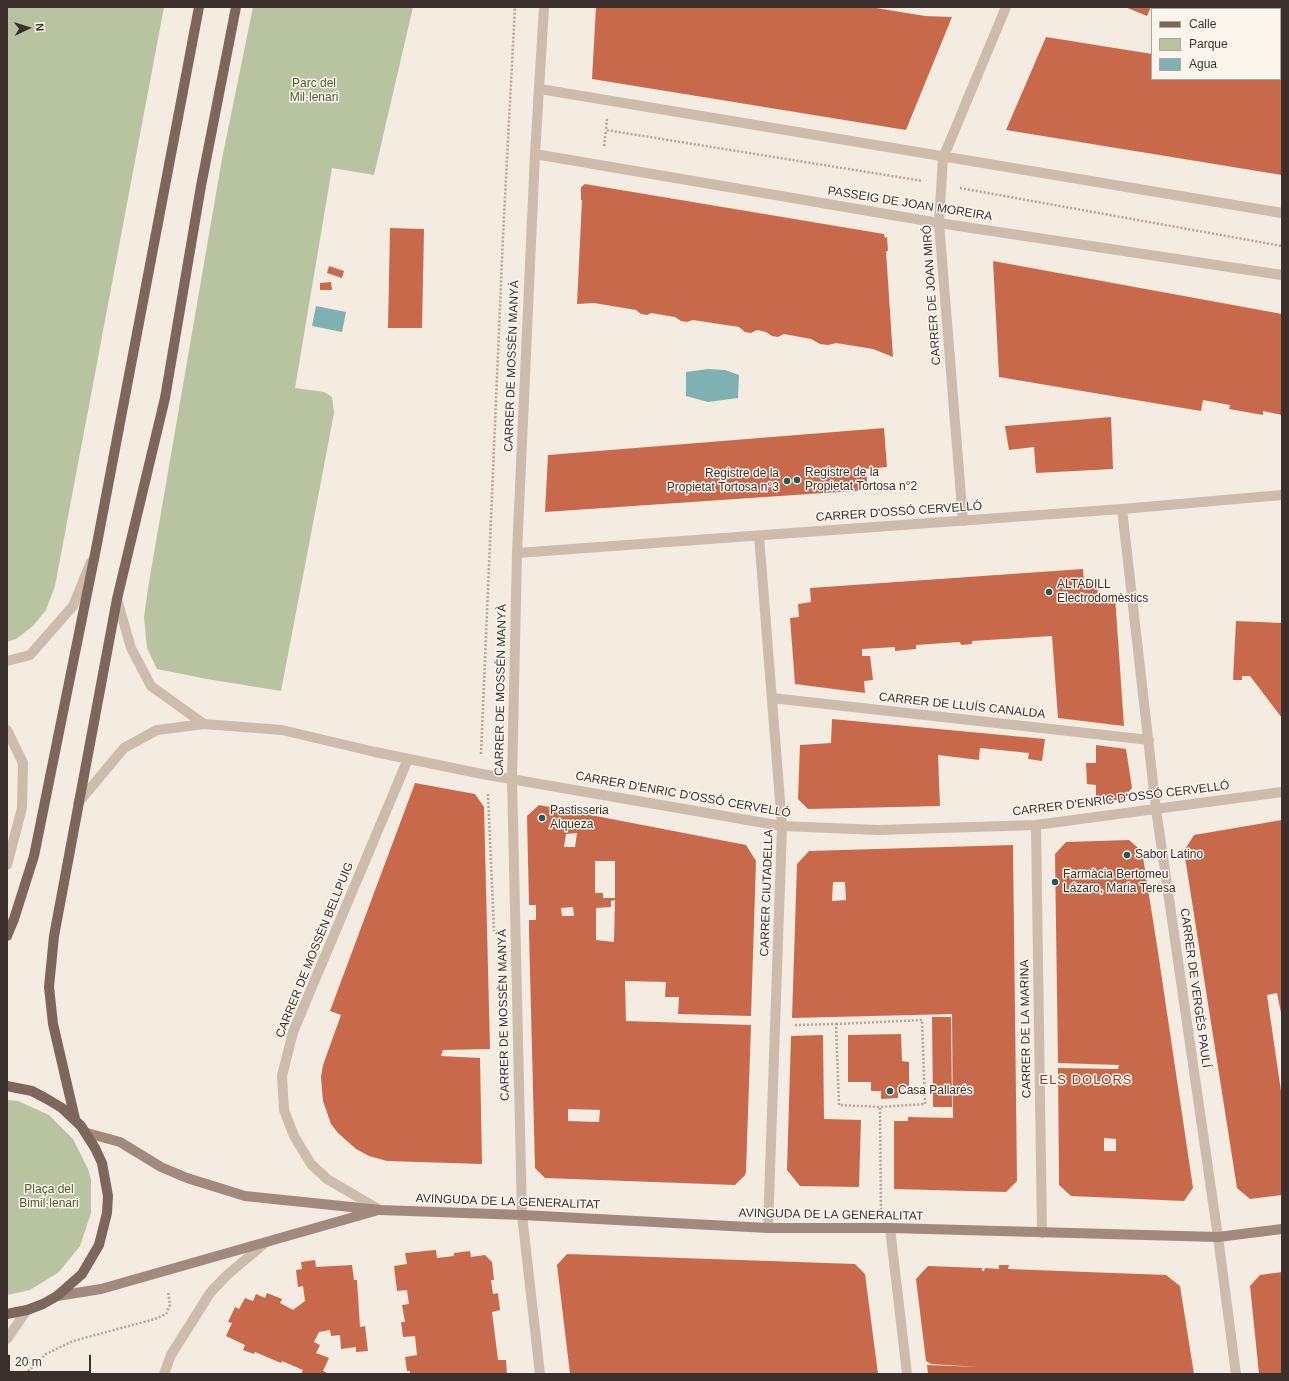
<!DOCTYPE html>
<html>
<head>
<meta charset="utf-8">
<style>
	body { margin:0 }
	#map { position:relative; width:1289px; height:1381px; overflow:hidden; background:#f4ebe1; font-family:Arial,sans-serif }
	canvas { display:block }
	.frame { position:absolute; inset:0; border:8px solid #3b302b; pointer-events:none }
	.legend { position:absolute; left:1151px; top:8px; width:130px; height:72px; box-sizing:border-box; background:#fbf5ee; border:1px solid #aea6a0; margin:0; padding:5px 7px; list-style:none; font-size:12px; color:#3b302b }
	.legend li { display:flex; align-items:center; gap:8px; height:20px }
	.legend b { width:20px; border:1px solid #aea6a0 }
	.north { position:absolute; left:8px; top:8px; width:40px; height:40px; -webkit-text-stroke:3px #fbf5ee; paint-order:stroke; rotate:86deg; font-size:11px; font-weight:700; line-height:16px; text-align:center; color:#3b302b }
	.north::after { content:''; display:block; margin:auto; width:14px; height:18px; background:#3b302b; clip-path:polygon(50% 0,100% 100%,50% 72%,0 100%) }
	.scale { position:absolute; left:8px; top:1355px; width:83px; height:18px; box-sizing:border-box; border:2px solid #3b302b; border-top:0; padding-left:5px; font-size:12px; line-height:14px; white-space:nowrap; color:#3b302b; -webkit-text-stroke:3px #fbf5ee; paint-order:stroke }
</style>
</head>
<body>
<div id="map">
<canvas width="1289" height="1381"></canvas>
<div class="frame"></div>
<ul class="legend">
<li><b style="height:5px;background:#7d675c"></b>Calle</li>
<li><b style="height:11px;background:#b8c4a0"></b>Parque</li>
<li><b style="height:11px;background:#7fb0b2"></b>Agua</li>
</ul>
<div class="north">N</div>
<div class="scale">20 m</div>
</div>
<script>
const context = document.querySelector('canvas').getContext('2d');
context.lineJoin = 'round';
function fill(path, color) {
  context.fillStyle = color;
  context.fill(path, 'evenodd');
}
function shape(rows) {
  const path = new Path2D();
  for (const r of rows) {
    path.moveTo(r[0], r[1]);
    for (let i = 2; i < r.length; i += 2) path.lineTo(r[i], r[i + 1]);
  }
  return path;
}
function trace(path, color, width, dash) {
  context.strokeStyle = color;
  context.lineWidth = width;
  context.lineCap = dash ? 'butt' : 'round';
  context.setLineDash(dash || []);
  context.stroke(path);
}
function write(font, color, halo, rows, align = 'center') {
  context.font = font + ' Arial,sans-serif';
  context.lineWidth = 3;
  context.setLineDash([]);
  context.textBaseline = 'middle';
  context.strokeStyle = halo;
  context.fillStyle = color;
  for (const [text, x, y, turn = 0] of rows) {
    context.save();
    context.translate(x, y);
    context.rotate((+turn || 0) * Math.PI / 180);
    context.textAlign = isNaN(turn) ? turn : align;
    if (halo) context.strokeText(text, 0, 0);
    context.fillText(text, 0, 0);
    context.restore();
  }
}
const green = shape([
	[7,7,164,7,55,586,46,610,33,626,16,639,7,642],
	[253,7,413,7,374,175,332,168,295,388,324,392,332,397,334,413,281,691,207,679,157,669,147,648,144,617,149,582,222,159],
	[7,1100,18,1101,49,1115,73,1139,88,1169,91,1180,91,1213,80,1246,59,1272,30,1290,7,1295]
]);
const water = shape([
	[316,306,346,312,342,332,312,326],
	[708,369,725,370,739,375,738,398,708,402,686,396,686,372]
]);
const building = shape([
	[596,7,870,7,925,16,952,17,906,130,592,79],
	[1125,7,1151,7,1147,16],
	[1223,7,1253,7,1252,9,1227,9],
	[1046,37,1152,54,1152,79,1280,79,1280,75,1282,76,1282,175,1006,130],
	[585,184,884,234,885,238,887,237,888,251,886,251,893,357,873,349,836,343,828,345,820,344,811,339,784,334,778,337,772,336,766,332,757,330,751,333,745,332,739,327,693,320,687,322,681,321,675,317,651,313,647,315,641,314,636,310,594,303,577,304,582,200,581,200,581,187],
	[390,228,424,229,422,328,388,328],
	[993,261,1282,314,1282,415,1263,411,1263,415,1229,409,1230,405,1203,400,1201,411,999,377],
	[329,266,344,271,342,278,327,273],
	[331,282,332,290,320,290,320,283],
	[1111,417,1113,469,1036,473,1034,447,1009,450,1005,426],
	[884,428,887,467,866,469,868,490,545,512,548,455],
	[1083,569,1084,583,1097,582,1098,597,1115,596,1124,726,1058,718,1052,636,972,641,972,644,961,645,960,642,916,645,916,649,895,651,895,647,862,649,862,656,870,656,873,680,864,681,865,693,795,684,790,618,799,617,798,604,811,602,810,588],
	[1236,621,1282,623,1282,718,1250,676,1242,676,1242,680,1233,680],
	[832,719,1045,739,1042,761,1028,759,1029,753,980,748,979,760,938,755,940,806,808,809,798,799,800,745,831,743],
	[1096,745,1126,749,1132,788,1121,800,1096,801,1096,785,1087,784,1086,763,1096,763],
	[415,783,475,794,484,807,490,1049,443,1050,441,1056,480,1058,482,1164,387,1161,369,1156,356,1149,338,1133,331,1124,323,1101,321,1077,323,1065,341,1015,330,1011],
	[539,805,746,845,756,861,751,1016,678,1014,679,997,665,997,666,982,625,981,626,1021,751,1025,746,1172,745,1175,735,1185,545,1178,535,1168,529,932,529,920,536,920,536,905,529,905,527,816],
	[577,833,575,847,564,847,566,834],
	[595,861,615,861,615,898,603,898,603,893,595,893],
	[615,900,614,942,596,940,596,908,611,907,611,901],
	[573,907,574,916,562,916,561,908],
	[568,1109,600,1110,599,1122,568,1121],
	[1282,820,1282,1018,1277,993,1267,995,1282,1098,1282,1195,1250,1199,1237,1188,1184,851,1194,835],
	[1129,840,1142,851,1158,952,1193,1188,1184,1201,1071,1196,1059,1185,1058,1068,1118,1069,1119,1065,1058,1063,1055,854,1066,842],
	[1104,1138,1116,1139,1116,1151,1104,1151],
	[1013,845,1017,1181,1006,1192,894,1189,894,1121,908,1121,908,1117,953,1118,952,1014,792,1018,797,864,809,851],
	[833,882,845,882,846,900,832,901],
	[932,1017,951,1017,952,1107,933,1107],
	[901,1034,902,1061,909,1062,909,1088,898,1089,898,1098,881,1099,881,1091,871,1091,871,1082,848,1082,848,1035],
	[823,1035,824,1119,861,1120,859,1187,800,1186,787,1170,791,1036],
	[436,1250,437,1258,454,1256,454,1253,470,1251,471,1257,485,1255,492,1262,494,1280,491,1280,493,1294,498,1293,500,1310,492,1312,498,1360,506,1360,507,1374,410,1374,410,1371,407,1371,405,1357,417,1355,415,1336,403,1337,401,1322,405,1322,402,1305,409,1304,407,1290,397,1291,394,1266,407,1264,405,1253],
	[567,1254,855,1264,865,1274,878,1374,570,1374,557,1265],
	[315,1260,316,1267,352,1265,354,1280,357,1280,360,1327,365,1326,368,1351,356,1352,356,1347,341,1349,340,1335,331,1336,330,1330,319,1332,314,1342,320,1345,316,1353,329,1358,323,1371,329,1374,301,1374,303,1370,282,1361,281,1363,255,1352,254,1354,243,1350,245,1345,226,1336,232,1323,228,1322,235,1307,239,1309,245,1298,253,1301,256,1294,265,1298,267,1293,282,1299,280,1303,293,1310,305,1301,303,1286,298,1287,296,1270,302,1269,301,1262],
	[999,1265,1009,1265,1008,1269,1166,1275,1180,1286,1194,1374,928,1374,927,1365,980,1367,931,1364,926,1361,916,1279,928,1266,982,1268,982,1271,984,1271,985,1268,999,1269],
	[1282,1272,1282,1374,1259,1374,1250,1286,1260,1275]
]);
const path = shape([
	[607,119,606,130,923,181],
	[604,146,606,130],
	[960,188,1282,246],
	[481,754,503,236,515,7],
	[488,794,494,931],
	[836,1024,922,1020,925,1104,880,1107],
	[795,1025,836,1024,839,1105,880,1107,881,1210],
	[25,1374,46,1354,73,1341,155,1319,166,1314,170,1305,168,1291]
]);
const street = shape([
	[540,89,1282,213],
	[535,154,939,223,1282,275],
	[1122,509,1156,809,1218,1237,1236,1374],
	[963,521,939,223,943,158,1006,7],
	[759,536,782,826,768,1228],
	[517,553,1122,509,1282,495],
	[117,599,131,648,151,686,204,724],
	[7,661,30,655,73,606,91,562],
	[772,698,1149,740],
	[7,730,23,763,22,808,7,865],
	[78,803,124,748,157,730,204,724,282,730,375,752,482,774,782,826,878,830,1036,825,1282,792],
	[1036,825,1042,1233],
	[380,1210,327,1179,311,1164,294,1136,284,1110,282,1076,293,1032,408,759],
	[890,1228,907,1374],
	[7,1339,27,1310],
	[164,1374,171,1355,210,1293,226,1276,265,1243],
	[540,1374,522,1215,512,779,517,553,535,154,544,7]
]);
const secondary = shape([
	[87,1133,120,1142,161,1167,187,1178,245,1196,380,1210,522,1215,768,1228,890,1228,1218,1237,1282,1229],
	[57,1296,101,1289,375,1211]
]);
const primary = shape([
	[7,936,14,919,34,856,96,549,199,7],
	[7,1086,32,1091,47,1099,62,1108,81,1126,95,1148,102,1163,108,1196,107,1213,99,1245,82,1274,57,1296,43,1304,27,1310,7,1314],
	[75,1119,53,1024,49,987,54,936,117,599,165,398,201,186,236,7]
]);
const markers = [
	[797,480,4,"#1f5a5e"],
	[787,481,4,"#1f5a5e"],
	[1049,592,4,"#1f5a5e"],
	[542,818,4,"#1f5a5e"],
	[1127,855,4,"#1f5a5e"],
	[1055,882,4,"#1f5a5e"],
	[890,1091,4,"#1f5a5e"]
];
const parkNames = [
	["Parc del",314,84],
	["Mil·lenari",314,98],
	["Plaça del",49,1190],
	["Bimil·lenari",49,1204]
];
const streetNames = [
	["PASSEIG DE JOAN MOREIRA",910,204,9],
	["CARRER DE JOAN MIRÓ",932,295,-94],
	["CARRER DE MOSSÈN MANYÀ",512,366,-88],
	["CARRER D'OSSÓ CERVELLÓ",899,512,-4],
	["CARRER DE MOSSÈN MANYÀ",501,690,-89],
	["CARRER DE LLUÍS CANALDA",962,706,6],
	["CARRER D'ENRIC D'OSSÓ CERVELLÓ",683,795,10],
	["CARRER D'ENRIC D'OSSÓ CERVELLÓ",1121,799,-7],
	["CARRER CIUTADELLA",767,893,-88],
	["CARRER DE MOSSÈN BELLPUIG",315,950,-68],
	["CARRER DE VERGÉS PAULÍ",1195,988,82],
	["CARRER DE MOSSÈN MANYÀ",504,1015,-91],
	["CARRER DE LA MARINA",1026,1029,-91],
	["AVINGUDA DE LA GENERALITAT",508,1202,2],
	["AVINGUDA DE LA GENERALITAT",831,1215,1]
];
const poiNames = [
	["Registre de la",805,473],
	["Propietat Tortosa n°2",805,487],
	["Registre de la",779,474,"right"],
	["Propietat Tortosa n°3",779,488,"right"],
	["ALTADILL",1057,585],
	["Electrodomèstics",1057,599],
	["Pastisseria",550,811],
	["Alqueza",550,825],
	["Sabor Latino",1135,855],
	["Farmàcia Bertomeu",1063,875],
	["Lázaro, Maria Teresa",1063,889],
	["Casa Pallarés",898,1091]
];
const neighbourhoodNames = [
	["ELS DOLORS",1086,1080]
];
fill(green, '#b8c4a0');
fill(water, '#7fb0b2');
fill(building, '#c8694b');
trace(path, '#b9a596', 2.5, [2, 2]);
trace(street, '#cdbbac', 10);
trace(secondary, '#a18a7d', 10);
trace(primary, '#7d675c', 10);
for (const [x, y, r, color] of markers) {
  const dot = new Path2D();
  dot.arc(x, y, r, 0, 2 * Math.PI);
  context.fillStyle = color;
  context.fill(dot);
  trace(dot, '#fbf5ee', 1.5);
}
write('12px', '#4a5a2e', '#fbf5ee', parkNames);
write('12px', '#3b302b', '#fbf5ee', streetNames);
write('12px', '#3b302b', '#fbf5ee', poiNames, 'left');
context.letterSpacing = '1px';
write('13px', '#8c3b22', '#fbf5ee', neighbourhoodNames);
context.letterSpacing = '0px';
</script>
</body>
</html>
